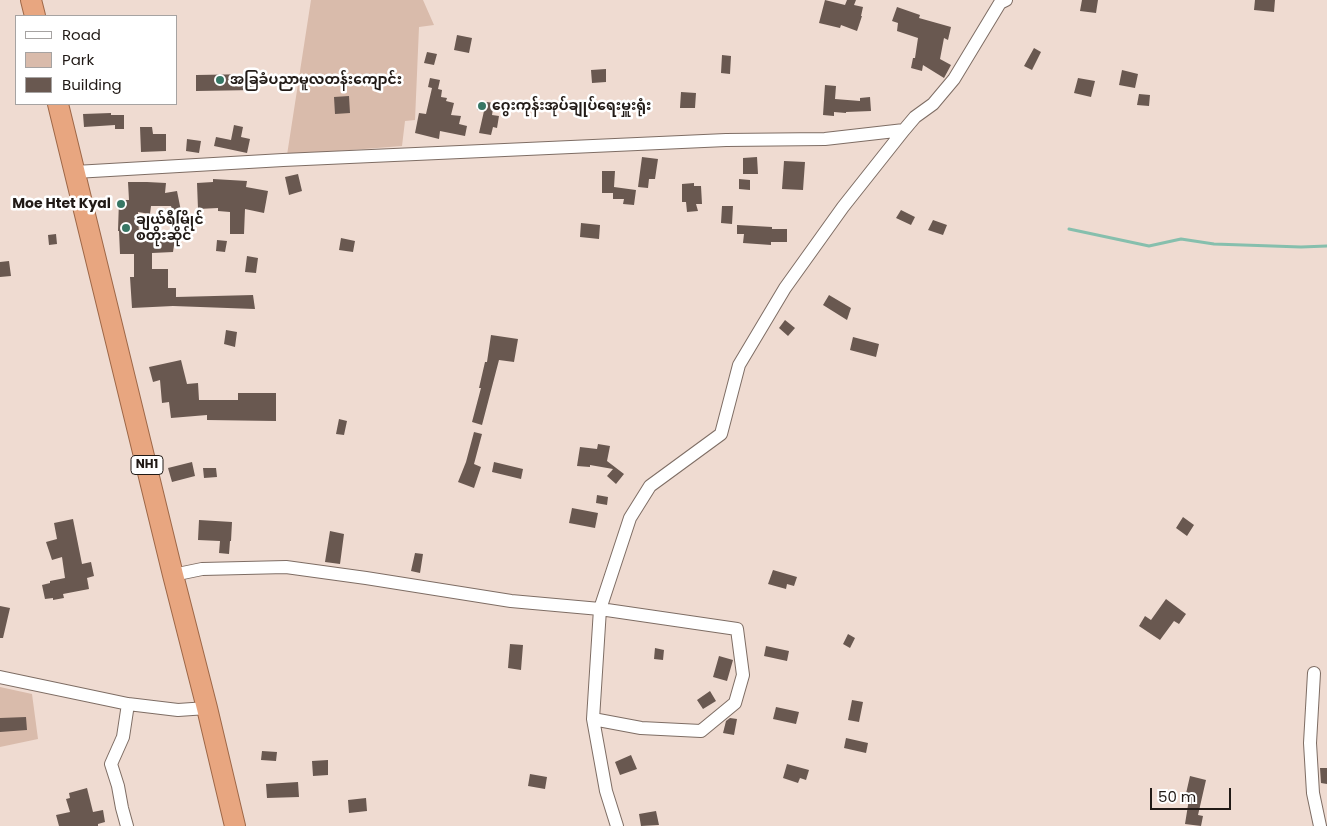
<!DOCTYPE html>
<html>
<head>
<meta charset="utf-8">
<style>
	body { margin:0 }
	#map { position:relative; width:1327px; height:826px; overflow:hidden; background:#efdbd1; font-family:Poppins,sans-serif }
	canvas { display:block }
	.legend { position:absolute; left:15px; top:15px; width:162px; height:90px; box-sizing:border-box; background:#fff; border:1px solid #a6a3a2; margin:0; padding:6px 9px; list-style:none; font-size:15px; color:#211a16 }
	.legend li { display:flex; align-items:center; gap:10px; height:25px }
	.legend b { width:25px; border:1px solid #a6a3a2 }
	.scale { position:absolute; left:1150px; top:788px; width:81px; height:22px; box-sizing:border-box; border:2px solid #211a16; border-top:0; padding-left:6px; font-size:15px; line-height:18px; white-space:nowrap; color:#211a16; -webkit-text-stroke:4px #fff; paint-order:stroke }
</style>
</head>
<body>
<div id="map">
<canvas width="1327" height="826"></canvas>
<ul class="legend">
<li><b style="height:6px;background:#fff"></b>Road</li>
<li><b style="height:14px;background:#d9bbab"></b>Park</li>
<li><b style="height:14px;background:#695850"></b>Building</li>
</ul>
<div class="scale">50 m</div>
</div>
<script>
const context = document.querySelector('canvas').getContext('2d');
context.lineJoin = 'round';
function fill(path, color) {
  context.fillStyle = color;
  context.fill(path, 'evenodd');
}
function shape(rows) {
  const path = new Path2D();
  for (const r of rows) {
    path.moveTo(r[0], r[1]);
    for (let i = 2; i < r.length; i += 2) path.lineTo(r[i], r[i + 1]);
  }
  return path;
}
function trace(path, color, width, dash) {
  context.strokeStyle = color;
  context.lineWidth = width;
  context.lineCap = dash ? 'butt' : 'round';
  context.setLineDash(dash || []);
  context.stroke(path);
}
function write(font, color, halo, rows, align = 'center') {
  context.font = font + ' Poppins,"Noto Sans Myanmar",sans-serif';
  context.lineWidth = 5;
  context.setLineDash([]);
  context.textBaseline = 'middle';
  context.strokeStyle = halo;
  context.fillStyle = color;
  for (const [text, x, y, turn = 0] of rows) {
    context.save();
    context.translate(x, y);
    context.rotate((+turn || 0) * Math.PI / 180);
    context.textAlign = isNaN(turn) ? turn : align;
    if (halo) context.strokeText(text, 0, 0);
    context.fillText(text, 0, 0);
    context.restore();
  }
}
const green = shape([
	[311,0,423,0,434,25,419,27,415,120,405,121,402,146,287,155],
	[0,687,32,694,38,739,0,747]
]);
const stream = shape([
	[1069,229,1149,246,1181,239,1214,244,1301,247,1327,246]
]);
const building = shape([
	[825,0,845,5,847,0,856,0,854,5,863,7,861,16,862,16,857,31,841,25,840,28,819,23],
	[1082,0,1098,0,1096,13,1080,11],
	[1255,0,1275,0,1274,12,1254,10],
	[897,7,920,15,919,18,951,27,948,40,944,38,940,59,951,65,944,78,923,65,922,71,911,68,913,58,915,58,918,38,897,31,898,23,892,21],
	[457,35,472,38,469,53,454,50],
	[1034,48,1041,52,1032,70,1024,66],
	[427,52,437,54,434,65,424,63],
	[722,55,731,56,730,74,721,73],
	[606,69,606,82,592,83,591,70],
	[1122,70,1138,74,1135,88,1119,85],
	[255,74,255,90,196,91,196,75],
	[430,78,440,80,438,89,442,90,441,97,447,98,446,101,454,103,451,115,461,116,459,124,467,126,465,136,440,131,439,139,415,133,419,113,426,114,432,88,428,87],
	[1078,78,1095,81,1091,97,1074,93],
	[825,85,836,86,835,99,860,101,860,98,870,97,871,111,846,112,846,113,834,112,834,116,823,115],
	[681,92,696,93,695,108,680,108],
	[1139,94,1150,95,1149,106,1137,105],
	[349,96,350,113,335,114,334,97],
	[479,101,494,103,492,115,499,116,497,128,493,127,491,135,479,133,484,111,477,110],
	[111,113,111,115,124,115,124,129,115,129,115,125,84,127,83,114],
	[234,125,243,127,241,137,250,139,247,153,214,146,216,137,231,140],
	[140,127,152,127,153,134,166,134,166,151,141,152],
	[187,139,201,141,199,153,186,151],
	[642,157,658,159,655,179,649,179,648,188,638,187],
	[757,157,758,174,743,174,743,158],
	[784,161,805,162,803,190,782,189],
	[602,171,615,171,614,187,636,190,634,205,623,204,624,199,613,199,613,193,602,193],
	[298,174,302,191,289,195,285,177],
	[213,179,247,181,246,187,268,191,264,213,245,209,244,234,230,234,230,212,218,211,218,208,198,209,197,183,213,182],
	[739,179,750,180,750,190,739,189],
	[128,182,147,182,166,183,165,193,177,191,182,216,174,217,171,206,151,206,150,214,138,212,139,234,176,232,173,252,152,253,152,269,168,269,168,288,176,288,176,297,253,295,255,309,173,306,132,308,130,277,134,277,134,254,120,254,119,231,118,231,119,200,129,200],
	[694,183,694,186,701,186,702,204,696,204,698,211,687,212,686,202,682,202,682,184],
	[722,206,733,206,732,224,721,223],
	[901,210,915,217,911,225,896,218],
	[933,220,947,225,943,235,928,230],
	[581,223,600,225,599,239,580,237],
	[737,225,772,227,772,229,787,229,787,242,771,242,771,245,743,243,744,234,737,234],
	[56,234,57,244,49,245,48,235],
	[341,238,355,241,353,252,339,250],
	[217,240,227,241,225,252,216,251],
	[247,256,258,258,256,273,245,272],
	[9,261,11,276,0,277,0,262],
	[829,295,851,308,847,320,823,305],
	[785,320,795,328,788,336,779,328],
	[226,330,237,332,235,347,224,344],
	[491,335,518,339,514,362,499,360,482,425,472,422,481,388,479,388,485,362,487,362],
	[853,337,879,344,876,357,850,350],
	[181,360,187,384,198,383,199,400,238,400,238,393,276,393,276,421,207,420,207,415,171,418,169,402,162,403,160,380,153,382,149,367],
	[339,419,347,421,344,435,336,434],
	[474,432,482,434,474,464,481,467,474,488,458,482,466,462],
	[598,444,610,446,607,461,624,474,616,484,607,476,613,469,590,465,590,467,577,466,580,447,597,449],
	[192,462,195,476,172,482,168,468],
	[494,462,523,469,521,479,492,472],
	[203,468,216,468,217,477,204,478],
	[597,495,608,497,607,505,596,503],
	[572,508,598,513,595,528,569,523],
	[1183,517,1194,525,1187,536,1176,528],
	[73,519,82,564,91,562,94,576,87,578,89,589,63,594,64,598,53,600,53,598,45,599,42,585,50,583,50,581,65,578,62,557,52,560,46,542,57,539,54,523],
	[199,520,232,522,231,541,230,541,229,554,219,553,220,541,198,540],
	[330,531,344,534,340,564,325,562],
	[415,553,423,554,420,573,411,571],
	[773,570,797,577,794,586,787,584,786,589,768,584],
	[1166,599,1186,614,1179,624,1174,621,1160,640,1139,626,1145,616,1151,620],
	[0,606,10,608,3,638,0,638],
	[848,634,855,638,850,648,843,644],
	[510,644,523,645,521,670,508,668],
	[766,646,789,651,787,661,764,656],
	[655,648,664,650,663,660,654,659],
	[719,656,733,660,727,681,713,677],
	[710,691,716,701,703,709,697,700],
	[852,700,863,702,859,722,848,720],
	[776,707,799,712,796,724,773,719],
	[26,717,27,730,0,732,0,718],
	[730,718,737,719,734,735,723,733,726,721],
	[846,738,868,743,866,753,844,748],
	[262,751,277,752,276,761,261,760],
	[631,755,637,769,620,775,615,762],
	[328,760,328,775,313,776,312,761],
	[787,764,809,770,806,780,800,778,798,783,783,778],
	[1320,768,1327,768,1327,784,1321,783],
	[530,774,547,777,545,789,528,786],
	[1190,776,1206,780,1198,815,1203,816,1201,826,1185,824,1189,799,1185,798],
	[298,782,299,797,267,798,266,784],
	[87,788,93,812,103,810,105,822,98,824,98,826,59,826,56,815,70,812,66,799,70,798,69,793],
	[366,798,367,811,349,813,348,800],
	[656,811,659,825,641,826,639,814]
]);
const minor = shape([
	[75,172,283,160,726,140,825,139,904,130,915,117,933,104,954,79,1000,3,1006,0],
	[173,575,202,569,286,567,366,578,511,601,600,609,737,629,743,675,735,703,701,731,641,728,593,719],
	[1314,673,1310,743,1313,793,1320,826],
	[0,677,128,704,178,710,207,708],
	[127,826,122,808,118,786,111,764,123,737,128,704],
	[617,826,606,791,593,719,600,609,630,518,650,486,721,434,739,365,785,288,843,207,904,130]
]);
const trunk = shape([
	[31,0,35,16],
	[58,104,173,575,207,708,235,826]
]);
const markers = [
	[220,80,5,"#377765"],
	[482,106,5,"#377765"],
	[121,204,5,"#377765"],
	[126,228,5,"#377765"]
];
const shields = [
	[147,465,32]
];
const shieldNames = [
	["NH1",147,465]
];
const poiNames = [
	["အခြခံပညာမူလတန်းကျောင်း",230,80],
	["ဂွေးကုန်းအုပ်ချုပ်ရေးမှူးရုံး",492,106],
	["Moe Htet Kyal",111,204,"right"],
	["ချယ်ရီမြိုင်",136,220],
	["စတိုးဆိုင်",136,236]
];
fill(green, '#d9bbab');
trace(stream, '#86bfad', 3);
fill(building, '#695850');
trace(minor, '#7e6d64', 14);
trace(trunk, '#9e6747', 22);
trace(minor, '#fff', 12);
trace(trunk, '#e8a680', 20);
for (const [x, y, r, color] of markers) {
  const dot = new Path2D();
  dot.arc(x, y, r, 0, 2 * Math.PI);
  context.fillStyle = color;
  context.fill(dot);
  trace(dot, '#fff', 2);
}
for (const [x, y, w] of shields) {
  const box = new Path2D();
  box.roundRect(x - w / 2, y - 9.5, w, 19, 4);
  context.fillStyle = '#fff';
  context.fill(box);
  trace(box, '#211a16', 1);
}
write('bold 12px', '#211a16', null, shieldNames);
write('bold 14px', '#211a16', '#fff', poiNames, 'left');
</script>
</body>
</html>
